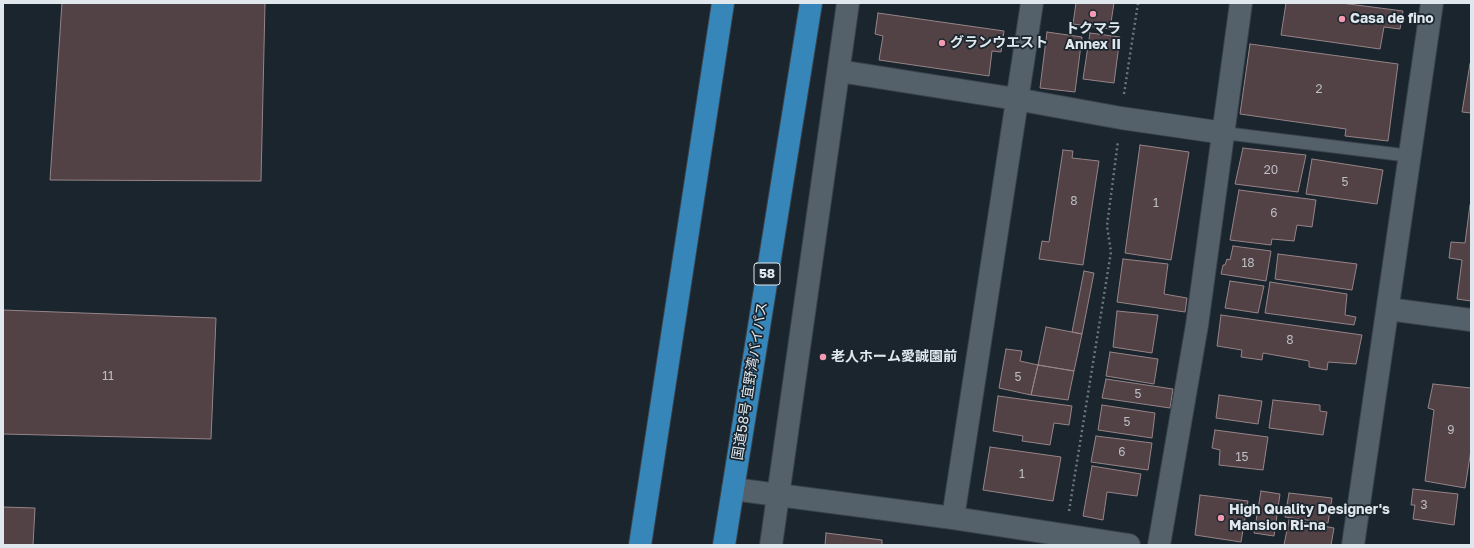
<!DOCTYPE html>
<html>
<head>
<meta charset="utf-8">
<style>
	body { margin:0 }
	#map { position:relative; width:1474px; height:548px; overflow:hidden; background:#1a252e; font-family:"Golos Text",sans-serif }
	canvas { display:block }
	.frame { position:absolute; inset:0; border:4px solid #e0e8ee; pointer-events:none }
</style>
</head>
<body>
<div id="map">
<canvas width="1474" height="548"></canvas>
<div class="frame"></div>
</div>
<script>
const context = document.querySelector('canvas').getContext('2d');
context.lineJoin = 'round';
function fill(path, color) {
  context.fillStyle = color;
  context.fill(path, 'evenodd');
}
function shape(rows) {
  const path = new Path2D();
  for (const r of rows) {
    path.moveTo(r[0], r[1]);
    for (let i = 2; i < r.length; i += 2) path.lineTo(r[i], r[i + 1]);
  }
  return path;
}
function trace(path, color, width, dash) {
  context.strokeStyle = color;
  context.lineWidth = width;
  context.lineCap = dash ? 'butt' : 'round';
  context.setLineDash(dash || []);
  context.stroke(path);
}
function write(font, color, halo, rows, align = 'center') {
  context.font = font + ' "Golos Text","Noto Sans JP",sans-serif';
  context.lineWidth = 3.5;
  context.setLineDash([]);
  context.textBaseline = 'middle';
  context.strokeStyle = halo;
  context.fillStyle = color;
  for (const [text, x, y, turn = 0] of rows) {
    context.save();
    context.translate(x, y);
    context.rotate((+turn || 0) * Math.PI / 180);
    context.textAlign = isNaN(turn) ? turn : align;
    if (halo) context.strokeText(text, 0, 0);
    context.fillText(text, 0, 0);
    context.restore();
  }
}
const building = shape([
	[62,3,265,3,261,181,50,180,62,3],
	[1076,3,1114,3,1110,29,1073,24,1076,3],
	[1286,3,1341,3,1403,11,1400,29,1384,27,1380,49,1281,35,1286,3],
	[878,13,1004,31,1001,52,992,51,989,76,879,60,883,36,875,34,878,13],
	[1047,32,1082,37,1075,92,1040,88,1047,32],
	[1090,33,1120,37,1114,83,1083,79,1090,33],
	[1250,44,1398,64,1388,141,1345,136,1346,129,1240,114,1250,44],
	[1470,64,1471,64,1471,113,1462,112,1470,64],
	[1140,145,1189,152,1171,260,1125,253,1140,145],
	[1243,148,1306,155,1298,192,1235,184,1243,148],
	[1063,150,1073,151,1072,158,1099,161,1083,265,1039,259,1042,241,1049,242,1063,150],
	[1312,159,1383,170,1377,204,1306,194,1312,159],
	[1239,190,1316,200,1312,227,1297,225,1294,241,1272,239,1271,245,1230,240,1239,190],
	[1470,205,1471,205,1471,301,1457,299,1462,260,1449,258,1451,242,1465,243,1470,205],
	[1233,246,1271,251,1266,281,1221,274,1223,265,1225,265,1227,259,1230,260,1233,246],
	[1278,254,1357,264,1352,290,1275,279,1278,254],
	[1123,259,1168,264,1164,294,1187,298,1185,312,1117,302,1123,259],
	[1084,271,1094,273,1082,334,1072,332,1084,271],
	[1230,281,1264,286,1258,313,1225,308,1230,281],
	[1270,282,1347,294,1345,315,1356,317,1354,325,1265,313,1270,282],
	[3,310,216,318,211,439,3,434,3,310],
	[1117,311,1158,315,1152,353,1113,347,1117,311],
	[1221,315,1362,335,1356,364,1328,362,1327,370,1309,367,1309,361,1263,353,1262,360,1241,357,1242,350,1217,346,1221,315],
	[1046,327,1082,334,1074,371,1038,365,1046,327],
	[1006,349,1022,351,1020,361,1038,365,1031,395,999,388,1006,349],
	[1110,352,1158,359,1154,384,1106,376,1110,352],
	[1038,365,1074,371,1068,400,1031,395,1038,365],
	[1106,379,1173,389,1170,408,1102,398,1106,379],
	[1433,384,1471,388,1471,450,1465,488,1425,481,1434,410,1428,408,1433,384],
	[1219,395,1262,401,1258,424,1216,418,1219,395],
	[998,396,1072,406,1069,425,1054,423,1050,445,1022,441,1023,436,993,431,998,396],
	[1273,400,1320,405,1320,411,1327,412,1323,435,1269,428,1273,400],
	[1102,405,1155,413,1152,438,1098,430,1102,405],
	[1215,430,1268,437,1263,470,1219,465,1220,450,1212,448,1215,430],
	[1096,436,1152,443,1148,470,1091,462,1096,436],
	[990,447,1061,457,1053,501,983,490,990,447],
	[1092,466,1141,474,1137,496,1107,492,1103,520,1083,516,1092,466],
	[1413,489,1458,494,1454,525,1413,519,1415,505,1411,505,1413,489],
	[1261,491,1280,494,1274,536,1254,533,1261,491],
	[1289,493,1332,498,1328,523,1285,517,1289,493],
	[1200,495,1248,501,1241,542,1195,535,1200,495],
	[3,507,35,508,33,545,3,545,3,507],
	[1289,520,1334,528,1331,545,1284,545,1289,520],
	[826,533,882,540,882,545,825,545,826,533]
]);
const path = shape([
	[1124,94,1138,3],
	[1069,511,1111,252,1107,226,1118,141]
]);
const service = shape([
	[1224,133,1411,156]
]);
const minor = shape([
	[839,71,1016,99,1121,118,1224,133],
	[1388,309,1471,320],
	[733,489,953,518,1129,545],
	[953,518,1032,3],
	[771,545,848,3],
	[1159,545,1197,325,1241,3],
	[1353,545,1432,3]
]);
const trunk = shape([
	[640,545,723,3],
	[724,545,811,3]
]);
const markers = [
	[1093,14,4,"#f29ab0"],
	[1342,19,4,"#f29ab0"],
	[942,43,4,"#f29ab0"],
	[823,357,4,"#f29ab0"],
	[1221,518,4,"#f29ab0"]
];
const numberNames = [
	["2",1319,89],
	["20",1271,170],
	["5",1345,182],
	["8",1074,201],
	["1",1156,203],
	["6",1274,213],
	["18",1248,263],
	["8",1290,340],
	["11",108,376],
	["5",1018,377],
	["5",1138,394],
	["5",1127,422],
	["9",1451,430],
	["6",1122,452],
	["15",1242,457],
	["1",1022,474],
	["3",1424,505]
];
const shields = [
	[767,274,26]
];
const shieldNames = [
	["58",767,274]
];
const poiNames = [
	["Casa de fino",1350,19],
	["トクマラ",1093,29,"center"],
	["Annex II",1093,45,"center"],
	["グランウエスト",950,43],
	["老人ホーム愛誠園前",831,357],
	["High Quality Designer's",1229,510],
	["Mansion Ri-na",1229,526]
];
const streetNames = [
	["国道58号 宜野湾バイパス",750,381,-81]
];
fill(building, '#524245');
trace(building, '#968487', 1);
trace(service, '#3a424a', 14);
trace(minor, '#3a424a', 24);
trace(trunk, '#3a424a', 24);
trace(path, '#6d767e', 2.5, [2, 3]);
trace(service, '#54616b', 12);
trace(minor, '#54616b', 22);
trace(trunk, '#3686ba', 22);
for (const [x, y, r, color] of markers) {
  const dot = new Path2D();
  dot.arc(x, y, r, 0, 2 * Math.PI);
  context.fillStyle = color;
  context.fill(dot);
  trace(dot, '#1a252e', 1.5);
}
write('12px', '#bcbec4', null, numberNames);
for (const [x, y, w] of shields) {
  const box = new Path2D();
  box.roundRect(x - w / 2, y - 11, w, 22, 3);
  context.fillStyle = '#1a252e';
  context.fill(box);
  trace(box, '#e0e8ee', 1);
}
write('bold 13px', '#e0e8ee', null, shieldNames);
write('bold 14px', '#e0e8ee', '#1a252e', poiNames, 'left');
write('14px', '#e0e8ee', '#1a252e', streetNames);
</script>
</body>
</html>
